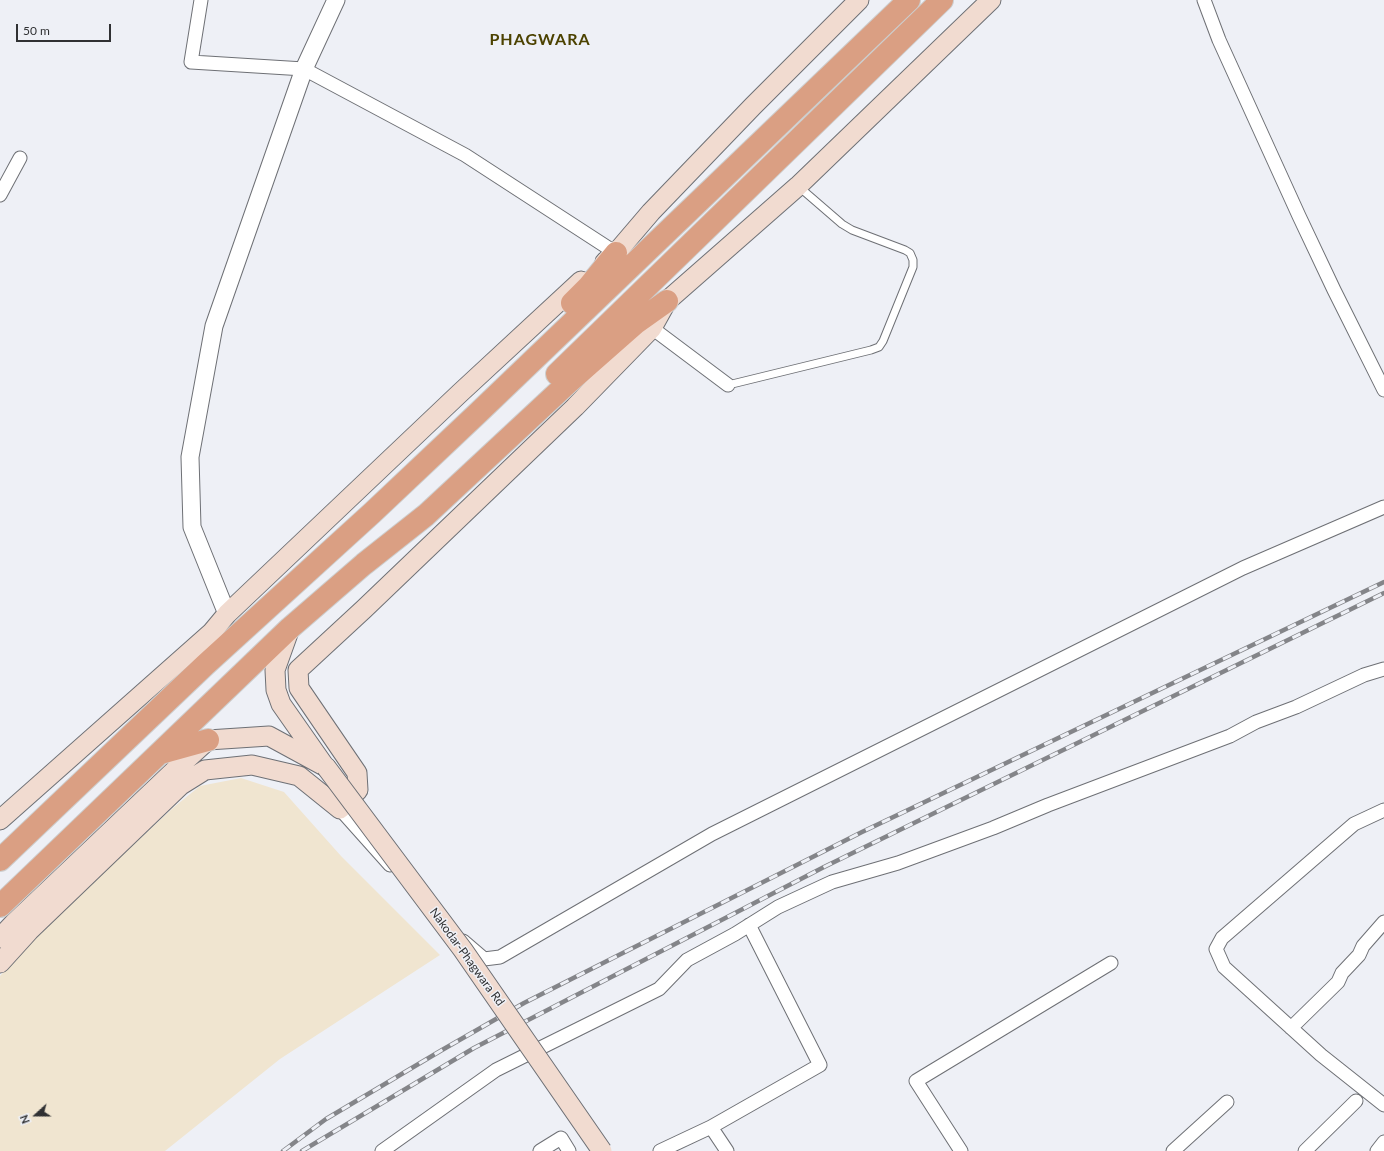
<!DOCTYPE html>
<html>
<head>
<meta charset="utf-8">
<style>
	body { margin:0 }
	#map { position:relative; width:1384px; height:1151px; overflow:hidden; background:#eef0f6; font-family:Lato,sans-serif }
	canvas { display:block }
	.north { position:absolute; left:16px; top:1095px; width:40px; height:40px; -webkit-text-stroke:3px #eef0f6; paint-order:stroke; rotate:249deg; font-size:11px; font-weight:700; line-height:16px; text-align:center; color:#303133 }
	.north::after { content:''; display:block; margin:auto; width:14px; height:18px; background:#303133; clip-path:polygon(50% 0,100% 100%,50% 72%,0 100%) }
	.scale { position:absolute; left:16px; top:24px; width:95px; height:18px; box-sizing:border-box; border:2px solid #303133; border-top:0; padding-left:5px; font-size:12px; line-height:14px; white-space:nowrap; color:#303133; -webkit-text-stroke:3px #eef0f6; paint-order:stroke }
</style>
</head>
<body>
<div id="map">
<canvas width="1384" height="1151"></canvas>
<div class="north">N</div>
<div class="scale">50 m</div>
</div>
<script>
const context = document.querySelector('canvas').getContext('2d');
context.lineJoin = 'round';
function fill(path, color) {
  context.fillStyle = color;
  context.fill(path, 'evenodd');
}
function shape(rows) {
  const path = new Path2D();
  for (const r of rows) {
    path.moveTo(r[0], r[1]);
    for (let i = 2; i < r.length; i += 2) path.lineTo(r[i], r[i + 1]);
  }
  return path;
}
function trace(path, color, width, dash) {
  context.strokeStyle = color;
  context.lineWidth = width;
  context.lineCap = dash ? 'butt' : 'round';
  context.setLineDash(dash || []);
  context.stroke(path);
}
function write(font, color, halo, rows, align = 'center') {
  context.font = font + ' Lato,sans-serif';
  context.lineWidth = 3;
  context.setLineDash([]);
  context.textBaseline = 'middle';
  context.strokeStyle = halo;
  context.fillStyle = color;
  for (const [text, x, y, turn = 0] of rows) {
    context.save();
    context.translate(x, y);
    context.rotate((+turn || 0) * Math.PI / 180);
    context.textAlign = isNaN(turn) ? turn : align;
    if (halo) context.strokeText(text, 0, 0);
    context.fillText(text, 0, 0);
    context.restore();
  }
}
const industrial = shape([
	[241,778,284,792,341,856,440,955,280,1059,165,1151,0,1151,0,976,32,939,174,807,200,786]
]);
const service = shape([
	[728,385,871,350,879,347,883,341,913,267,913,260,910,253,905,250,852,230,842,224,798,186]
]);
const minor = shape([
	[201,0,191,62,304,69,465,155,616,253],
	[1204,0,1219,40,1299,216,1334,290,1384,390],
	[0,195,20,158],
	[652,328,728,385],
	[340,809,390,865],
	[1384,810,1354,824,1222,938,1216,949,1224,967,1321,1055,1384,1105],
	[463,941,484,959,500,957,712,834,1243,568,1384,507],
	[1291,1028,1338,982,1342,973,1359,955,1363,946,1384,922],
	[711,1127,820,1065,749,925],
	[382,1151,496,1070,659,989,687,960,735,934,778,907,832,882,898,863,993,828,1048,805,1230,736,1256,722,1296,707,1364,675,1384,669],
	[540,1151,561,1138,569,1151],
	[660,1151,711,1127,727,1151],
	[961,1151,916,1081,1111,963],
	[1173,1151,1227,1102],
	[1305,1151,1356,1101],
	[1377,1151,1384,1142]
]);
const tertiary = shape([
	[227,614,192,527,190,457,214,326,304,69,336,0]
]);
const secondary = shape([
	[605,262,616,253,651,212,753,106,859,0],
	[290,628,275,670,276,690,281,704,323,764],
	[0,820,212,632,227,614,460,393,581,281],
	[0,938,14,923,175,770,208,740,269,736,326,767],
	[0,963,29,931,181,785,205,770,252,765,299,776,340,809,358,790,357,773,299,688,298,670,364,609,575,407,652,328,667,301,798,186,991,0]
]);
const trunk = shape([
	[572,303,589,286,616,253],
	[557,374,942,0],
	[161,753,208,740],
	[0,860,205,665,372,513,479,412,909,0],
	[0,906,290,628,364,564,426,515,569,382,636,323,667,301]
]);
const rail = shape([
	[283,1151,326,1119,442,1050,524,1003,862,832,1384,582],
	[302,1151,474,1048,824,867,1384,593]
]);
const secondaryBridge = shape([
	[326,767,463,950,602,1151]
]);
const streetNames = [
	["Nakodar-Phagwara Rd",467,957,54]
];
const districtNames = [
	["PHAGWARA",540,40]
];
fill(industrial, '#f0e5d0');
trace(service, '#6e7075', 9);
trace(minor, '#6e7075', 15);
trace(tertiary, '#6e7075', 19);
trace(secondary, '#6e7075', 21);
trace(trunk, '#cdcece', 24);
trace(service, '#fff', 7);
trace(minor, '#fff', 13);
trace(tertiary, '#fff', 17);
trace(secondary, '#f1dbd0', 19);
trace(trunk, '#da9f83', 22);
trace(rail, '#848589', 4.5);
trace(rail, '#eef0f6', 3, [9]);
trace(secondaryBridge, '#6e7075', 21, []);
trace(secondaryBridge, '#f1dbd0', 19);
write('12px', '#303133', '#eef0f6', streetNames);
context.letterSpacing = '1px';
write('bold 16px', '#4c4200', '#eef0f6', districtNames);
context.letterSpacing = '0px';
</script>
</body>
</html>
